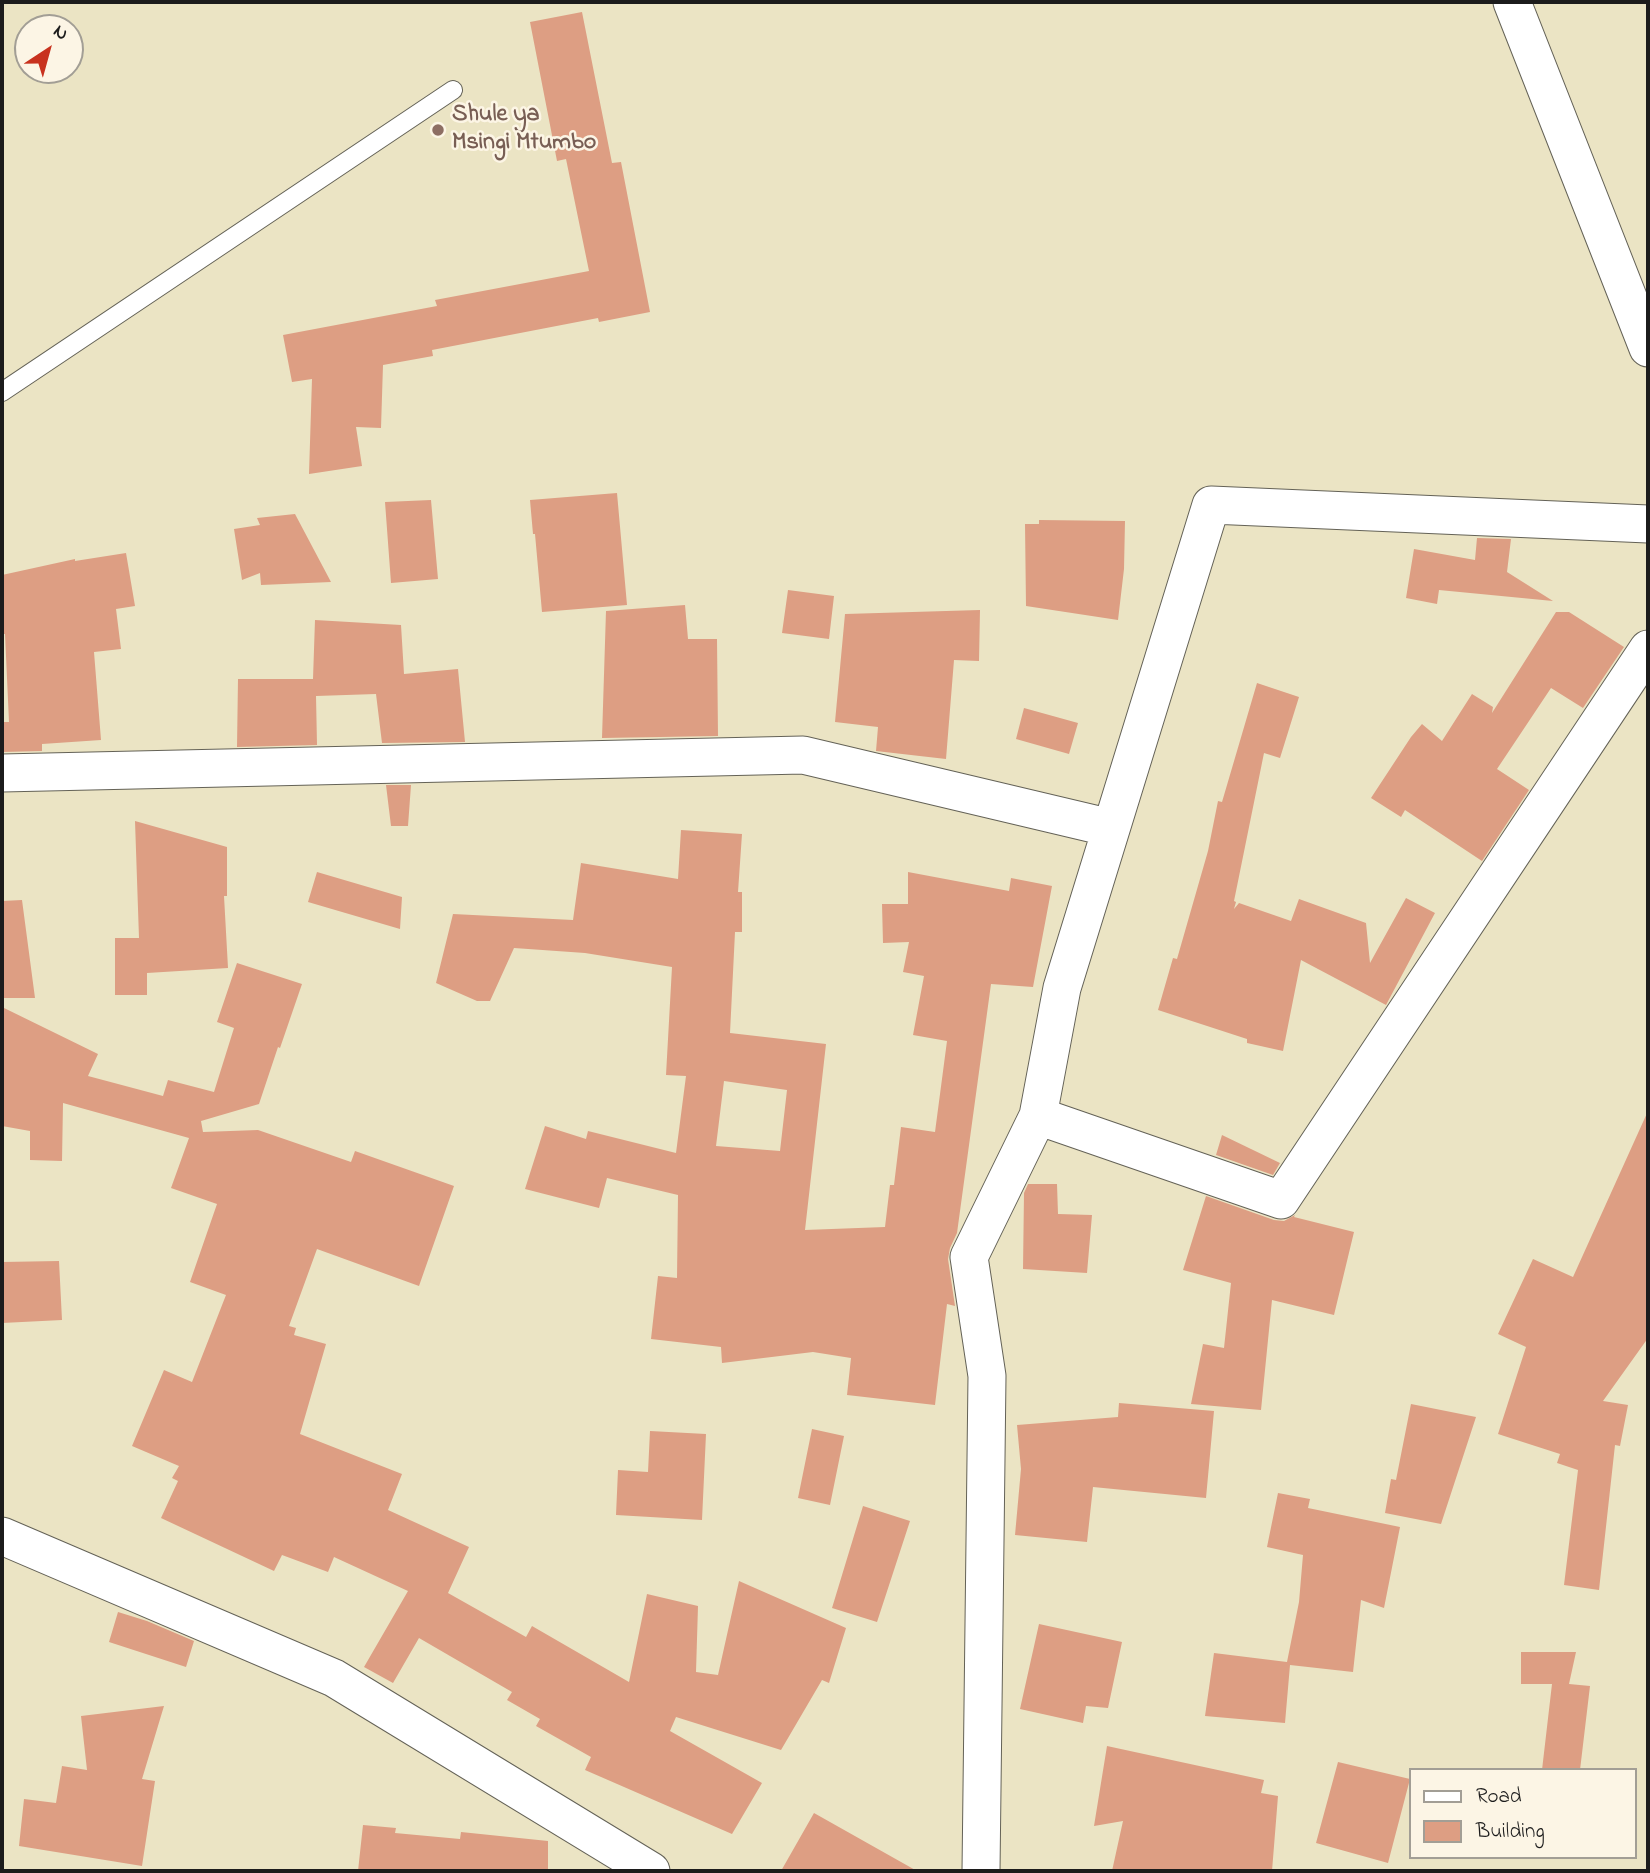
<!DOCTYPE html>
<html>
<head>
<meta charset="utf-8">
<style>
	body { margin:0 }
	#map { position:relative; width:1650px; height:1873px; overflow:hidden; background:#ebe4c4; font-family:"Indie Flower",sans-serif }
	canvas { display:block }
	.frame { position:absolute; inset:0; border:4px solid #1c1c1c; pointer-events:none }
	.legend { position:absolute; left:1409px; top:1768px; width:228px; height:91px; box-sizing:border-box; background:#fcf5e5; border:2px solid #a29e95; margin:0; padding:9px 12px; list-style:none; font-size:21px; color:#1c1c1c }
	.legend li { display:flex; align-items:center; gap:14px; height:35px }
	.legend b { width:35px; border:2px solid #a29e95 }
	.north { position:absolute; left:14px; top:14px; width:70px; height:70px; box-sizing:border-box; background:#fcf5e5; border:2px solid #a29e95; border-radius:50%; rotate:36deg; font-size:19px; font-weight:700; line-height:28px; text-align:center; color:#1c1c1c }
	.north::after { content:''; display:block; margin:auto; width:24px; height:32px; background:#c8321e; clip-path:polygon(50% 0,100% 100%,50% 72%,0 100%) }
</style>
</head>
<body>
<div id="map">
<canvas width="1650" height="1873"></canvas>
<div class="frame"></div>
<ul class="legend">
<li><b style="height:9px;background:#fff"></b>Road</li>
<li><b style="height:19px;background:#dd9e83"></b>Building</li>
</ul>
<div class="north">N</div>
</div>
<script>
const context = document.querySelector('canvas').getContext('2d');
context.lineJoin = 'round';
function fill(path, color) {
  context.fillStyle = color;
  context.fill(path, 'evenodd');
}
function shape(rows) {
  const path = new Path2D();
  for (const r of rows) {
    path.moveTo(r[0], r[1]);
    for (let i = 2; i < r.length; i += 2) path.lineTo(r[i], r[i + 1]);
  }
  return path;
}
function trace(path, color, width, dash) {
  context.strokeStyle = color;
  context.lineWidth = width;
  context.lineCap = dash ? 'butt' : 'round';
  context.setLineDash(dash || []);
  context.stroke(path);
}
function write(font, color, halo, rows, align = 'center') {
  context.font = font + ' "Indie Flower",sans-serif';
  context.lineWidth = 5;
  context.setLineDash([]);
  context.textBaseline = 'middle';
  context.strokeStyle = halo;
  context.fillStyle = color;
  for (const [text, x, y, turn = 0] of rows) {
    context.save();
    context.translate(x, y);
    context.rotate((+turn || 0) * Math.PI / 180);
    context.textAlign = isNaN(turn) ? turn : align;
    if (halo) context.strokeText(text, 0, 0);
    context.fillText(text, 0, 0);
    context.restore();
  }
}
const building = shape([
	[582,12,612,163,621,162,650,312,599,322,598,318,432,350,433,356,383,365,381,428,356,427,362,466,309,474,312,379,292,382,283,335,437,306,435,300,589,271,566,159,557,161,530,22],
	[617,493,627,605,542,612,535,534,533,534,530,500],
	[431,500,438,579,391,583,385,502],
	[295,514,331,582,261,585,260,573,242,580,234,529,260,525,257,518],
	[1039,520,1125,521,1124,569,1118,620,1026,606,1025,524,1039,524],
	[1477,538,1511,539,1507,572,1553,601,1439,590,1437,604,1406,598,1414,549,1475,560],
	[126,553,135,606,116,609,121,649,94,652,101,740,42,744,42,751,2,752,2,722,9,722,5,634,2,634,2,575,75,559,75,561],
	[788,590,834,596,829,639,782,633],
	[685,605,688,639,717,639,718,736,602,738,606,611],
	[980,610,979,661,954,660,946,759,876,751,878,727,835,722,845,614],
	[1556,612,1569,612,1624,647,1583,708,1551,688,1497,769,1529,790,1482,861,1405,810,1401,817,1371,798,1411,737,1422,724,1442,741,1472,694,1493,707,1492,713],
	[315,620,401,625,404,674,458,669,465,742,382,743,376,694,316,696,317,745,237,747,238,679,313,679],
	[1257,683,1299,697,1280,758,1264,753,1234,901,1236,902,1234,909,1239,903,1291,921,1299,899,1366,923,1370,963,1406,898,1435,913,1386,1005,1301,960,1283,1051,1247,1043,1247,1039,1158,1010,1173,958,1177,959,1208,851,1218,801,1222,802],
	[1024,708,1078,723,1069,754,1016,739],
	[386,785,411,785,408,826,391,826],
	[135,821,227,847,227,896,224,896,228,968,147,973,147,995,115,995,115,938,139,938],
	[681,830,742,834,738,892,742,892,742,932,735,932,730,1033,826,1044,805,1230,885,1227,890,1185,894,1185,901,1127,935,1132,947,1041,913,1035,924,976,903,972,909,942,883,943,882,904,908,904,908,872,1009,891,1011,878,1052,886,1033,987,991,984,957,1233,950,1248,948,1259,955,1306,947,1304,935,1405,847,1395,851,1358,813,1352,722,1363,721,1347,651,1339,658,1276,677,1278,678,1195,607,1178,599,1208,525,1189,545,1126,586,1139,588,1131,676,1153,686,1076,666,1075,672,967,585,953,514,948,490,1001,477,1001,436,983,453,914,573,920,581,863,678,879],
	[724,1081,787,1090,780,1151,716,1146],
	[317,872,402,897,400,929,308,902],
	[22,900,35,998,2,998,2,901],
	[237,963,302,984,280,1048,278,1047,259,1104,201,1121,203,1132,258,1130,351,1162,355,1151,454,1186,419,1286,317,1249,289,1326,296,1328,294,1335,326,1344,300,1434,402,1474,388,1510,469,1547,448,1593,526,1637,532,1626,629,1682,647,1594,698,1606,696,1672,718,1675,739,1581,846,1628,829,1683,822,1680,781,1750,676,1717,670,1731,762,1783,732,1834,585,1770,591,1757,536,1726,540,1719,507,1700,512,1692,419,1638,393,1683,364,1667,408,1591,334,1557,328,1572,282,1555,274,1571,161,1518,178,1481,172,1478,179,1466,132,1446,164,1370,192,1382,226,1295,190,1282,217,1204,171,1188,189,1138,63,1103,62,1161,30,1160,30,1131,2,1126,2,1007,98,1054,88,1076,163,1096,168,1080,214,1092,234,1028,217,1022],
	[1648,1111,1648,1338,1603,1401,1628,1405,1620,1446,1615,1445,1599,1590,1564,1585,1578,1470,1557,1463,1560,1454,1498,1434,1526,1347,1498,1334,1533,1259,1573,1277],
	[1222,1135,1280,1163,1273,1175,1216,1155],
	[1028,1184,1057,1184,1058,1214,1092,1215,1087,1273,1023,1269,1024,1193],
	[1206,1196,1274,1220,1284,1221,1295,1215,1294,1217,1354,1232,1334,1315,1272,1300,1261,1410,1191,1404,1203,1344,1224,1348,1231,1283,1183,1270],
	[59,1261,62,1320,2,1323,2,1262],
	[1119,1403,1214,1411,1206,1498,1093,1487,1087,1542,1015,1535,1021,1469,1017,1425,1118,1417],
	[1411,1404,1476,1417,1441,1524,1385,1513,1391,1479,1396,1480],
	[812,1429,844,1436,830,1505,798,1498],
	[650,1431,706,1434,702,1520,616,1515,618,1470,648,1472],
	[1278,1493,1310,1499,1308,1508,1400,1527,1384,1608,1361,1600,1353,1672,1290,1665,1285,1723,1205,1716,1214,1653,1287,1662,1299,1602,1303,1555,1267,1547],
	[863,1506,910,1521,877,1622,832,1608],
	[118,1612,147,1621,194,1641,186,1667,109,1642],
	[1039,1624,1122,1642,1108,1708,1086,1706,1083,1723,1020,1709],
	[1521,1652,1576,1652,1569,1684,1590,1686,1580,1770,1542,1770,1552,1684,1521,1684],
	[164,1706,142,1779,155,1781,142,1866,19,1846,24,1799,56,1803,62,1766,87,1770,81,1716],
	[1107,1746,1264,1780,1261,1793,1278,1796,1272,1871,1112,1871,1123,1821,1094,1826],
	[1338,1762,1410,1779,1388,1863,1316,1843],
	[814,1813,917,1871,781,1871],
	[363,1825,396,1828,395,1833,460,1839,461,1832,548,1841,548,1871,358,1871]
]);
const service = shape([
	[2,392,453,90]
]);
const minor = shape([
	[1512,2,1648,348],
	[2,773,803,755,1111,828],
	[1038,1116,1281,1200,1648,649],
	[2,1536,334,1678,651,1871],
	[981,1871,987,1376,969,1257,1038,1116,1062,988,1211,505,1648,524]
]);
const markers = [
	[438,130,7,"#8d6e63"]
];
const educationNames = [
	["Shule ya",452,116],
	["Msingi Mtumbo",452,144]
];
fill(building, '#dd9e83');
trace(service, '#646257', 20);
trace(minor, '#646257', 39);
trace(service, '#fff', 18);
trace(minor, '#fff', 37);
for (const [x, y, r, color] of markers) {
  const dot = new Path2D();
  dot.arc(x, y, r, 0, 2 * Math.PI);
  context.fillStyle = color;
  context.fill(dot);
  trace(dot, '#fcf5e5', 2.5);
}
write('bold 24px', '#785e54', '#fcf5e5', educationNames, 'left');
</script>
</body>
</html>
